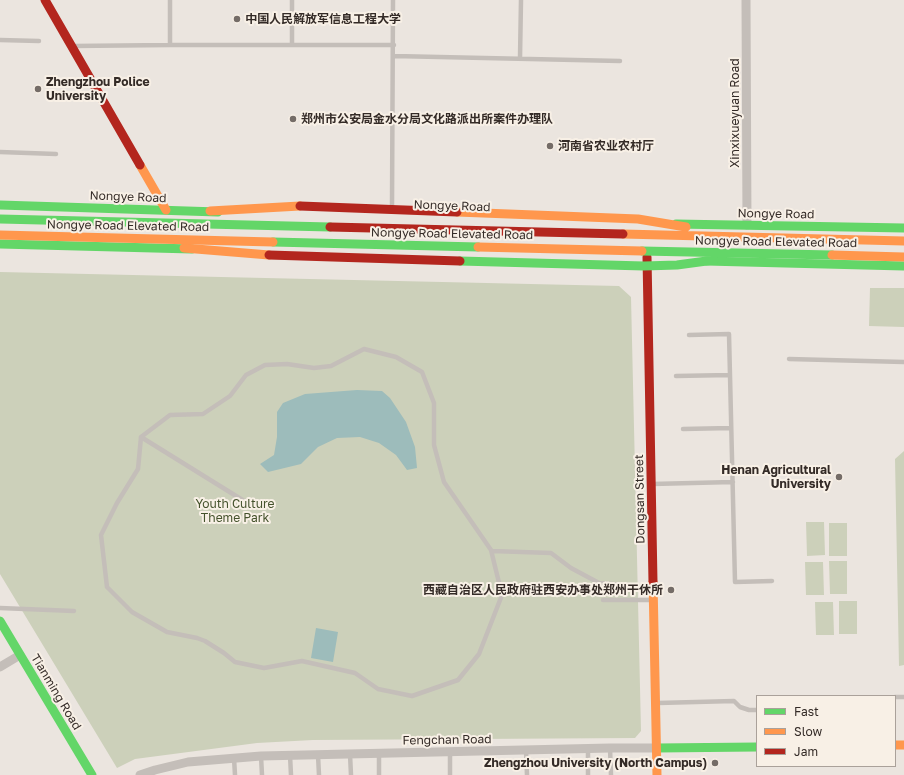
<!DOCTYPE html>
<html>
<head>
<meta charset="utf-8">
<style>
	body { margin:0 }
	#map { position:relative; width:904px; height:775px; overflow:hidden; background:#ebe5df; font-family:"Golos Text",sans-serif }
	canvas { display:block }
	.legend { position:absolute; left:756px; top:695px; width:140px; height:72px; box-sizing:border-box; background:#f8f0e6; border:1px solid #aaa19a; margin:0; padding:5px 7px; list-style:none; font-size:12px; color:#342b27 }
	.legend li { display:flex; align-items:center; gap:8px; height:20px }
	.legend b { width:20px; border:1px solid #aaa19a }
</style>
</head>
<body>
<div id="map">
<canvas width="904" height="775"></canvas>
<ul class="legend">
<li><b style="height:5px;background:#63d668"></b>Fast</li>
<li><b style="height:5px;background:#ff974d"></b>Slow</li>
<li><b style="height:5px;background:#b3261e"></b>Jam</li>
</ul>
</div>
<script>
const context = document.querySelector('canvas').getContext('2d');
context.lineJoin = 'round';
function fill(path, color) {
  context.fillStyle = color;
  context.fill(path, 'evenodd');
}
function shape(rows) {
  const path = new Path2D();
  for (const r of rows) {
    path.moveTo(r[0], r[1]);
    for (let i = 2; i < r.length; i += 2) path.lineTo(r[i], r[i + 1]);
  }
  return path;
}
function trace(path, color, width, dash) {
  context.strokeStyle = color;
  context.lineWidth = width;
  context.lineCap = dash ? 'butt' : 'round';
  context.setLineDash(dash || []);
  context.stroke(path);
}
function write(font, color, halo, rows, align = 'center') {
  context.font = font + ' "Golos Text","Noto Sans SC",sans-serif';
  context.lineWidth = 4;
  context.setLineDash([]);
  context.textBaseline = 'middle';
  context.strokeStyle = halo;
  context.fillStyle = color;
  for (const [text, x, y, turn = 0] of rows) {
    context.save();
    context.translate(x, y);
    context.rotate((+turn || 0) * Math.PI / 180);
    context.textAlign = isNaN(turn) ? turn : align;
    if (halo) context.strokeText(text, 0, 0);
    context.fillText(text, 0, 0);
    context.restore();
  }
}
const green = shape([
	[0,272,619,286,631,297,641,731,635,738,313,740,257,743,135,759,117,768,0,574],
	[870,288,904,288,904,327,869,326],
	[904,451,904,665,899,666,895,459],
	[806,522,824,522,825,555,807,556],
	[829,523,847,523,847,556,829,556],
	[829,561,847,561,847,594,830,594],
	[805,562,823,562,824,595,806,595],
	[839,601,857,601,857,634,839,634],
	[815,602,833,602,834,635,816,635]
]);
const water = shape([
	[357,390,382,391,390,398,406,422,415,447,417,468,407,470,396,455,379,443,360,437,337,438,318,447,301,464,268,472,260,464,274,455,277,437,277,412,283,403,305,394],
	[316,628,338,632,333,662,311,658]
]);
const lane = shape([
	[170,0,170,45],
	[0,40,39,41],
	[292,45,292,0],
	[73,46,170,45,394,45],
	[394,56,620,61],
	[520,58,521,0],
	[0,152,56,154],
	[392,206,393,0],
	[689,335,729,334,735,582,772,581],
	[364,349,396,357,422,372,434,403,434,445,444,482,491,550,502,595,479,654,458,680,412,696,378,689,355,673,302,661,264,668,235,662,224,653,205,641,197,638,167,632,132,612,107,587,101,535,117,503,138,469,141,437,170,415,203,414,230,396,246,375,265,365,287,364,314,368,331,366,364,349],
	[789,359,904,362],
	[676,376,730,375],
	[683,429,731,428],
	[141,437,249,504],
	[652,484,733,482],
	[492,551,551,553,571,568,599,583,651,587],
	[603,600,653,600],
	[0,608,74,611],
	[895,697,904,697],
	[658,703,734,701,740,707,749,710,757,710],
	[610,748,611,775],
	[588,749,588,775],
	[526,750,527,775],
	[450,752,450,775],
	[379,753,379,775],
	[350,754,351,775],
	[290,755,291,775],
	[318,755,319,775],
	[261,756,262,775],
	[234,758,235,775]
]);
const street = shape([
	[746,0,747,225],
	[0,667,20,655],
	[140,775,155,770,188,762,261,756,610,748,657,748]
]);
const fast = shape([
	[0,205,218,212],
	[676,224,904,228],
	[0,244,192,249],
	[706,261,904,266],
	[0,621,92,775],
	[657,748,757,747]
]);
const slow = shape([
	[140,165,166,210],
	[210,211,300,206],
	[184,248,269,255],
	[653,582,657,775],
	[895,745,904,745]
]);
const jam = shape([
	[45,0,140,165],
	[647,257,653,582]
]);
const fastBridge = shape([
	[0,219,330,227],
	[273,242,478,247],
	[642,251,832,255],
	[460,261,644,266,677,265,714,260]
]);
const slowBridge = shape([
	[457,212,638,219,686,227],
	[623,234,904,241],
	[0,235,273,242],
	[478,247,642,251],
	[832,255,904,257]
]);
const jamBridge = shape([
	[300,206,457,212],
	[330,227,623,234],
	[269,255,460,261]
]);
const markers = [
	[237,19,4,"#746c67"],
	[38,89,4,"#746c67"],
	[293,119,4,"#746c67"],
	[550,146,4,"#746c67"],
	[839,477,4,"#746c67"],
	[671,590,4,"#746c67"],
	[715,763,4,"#746c67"]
];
const poiNames = [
	["中国人民解放军信息工程大学",245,19],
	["Zhengzhou Police",46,82],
	["University",46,96],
	["郑州市公安局金水分局文化路派出所案件办理队",301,119],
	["河南省农业农村厅",558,146],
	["Henan Agricultural",831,470,"right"],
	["University",831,484,"right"],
	["西藏自治区人民政府驻西安办事处郑州干休所",663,590,"right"],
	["Zhengzhou University (North Campus)",707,763,"right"]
];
const streetNames = [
	["Xinxixueyuan Road",735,113,-90],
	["Nongye Road",128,197,2],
	["Nongye Road",452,206,2],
	["Nongye Road",776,214,1],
	["Nongye Road Elevated Road",128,226,1],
	["Nongye Road Elevated Road",452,234,1],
	["Nongye Road Elevated Road",776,242,1],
	["Dongsan Street",640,499,-91],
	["Tianming Road",56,692,59],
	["Fengchan Road",447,740,-1]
];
const parkNames = [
	["Youth Culture",235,504],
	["Theme Park",235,518]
];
fill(green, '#ccd0ba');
fill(water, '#9dbcbb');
trace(lane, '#c4beb9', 4.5);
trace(street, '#c4beb9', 9);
trace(fast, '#63d668', 9);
trace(slow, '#ff974d', 9);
trace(jam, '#b3261e', 9);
trace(fastBridge, '#63d668', 9);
trace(slowBridge, '#ff974d', 9);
trace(jamBridge, '#b3261e', 9);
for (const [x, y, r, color] of markers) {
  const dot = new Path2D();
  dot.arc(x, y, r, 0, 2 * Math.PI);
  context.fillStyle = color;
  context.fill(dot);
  trace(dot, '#f8f0e6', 1.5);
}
write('bold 12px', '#342b27', '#f8f0e6', poiNames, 'left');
write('12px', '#342b27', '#f8f0e6', streetNames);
write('12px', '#44522c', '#f8f0e6', parkNames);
</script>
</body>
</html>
